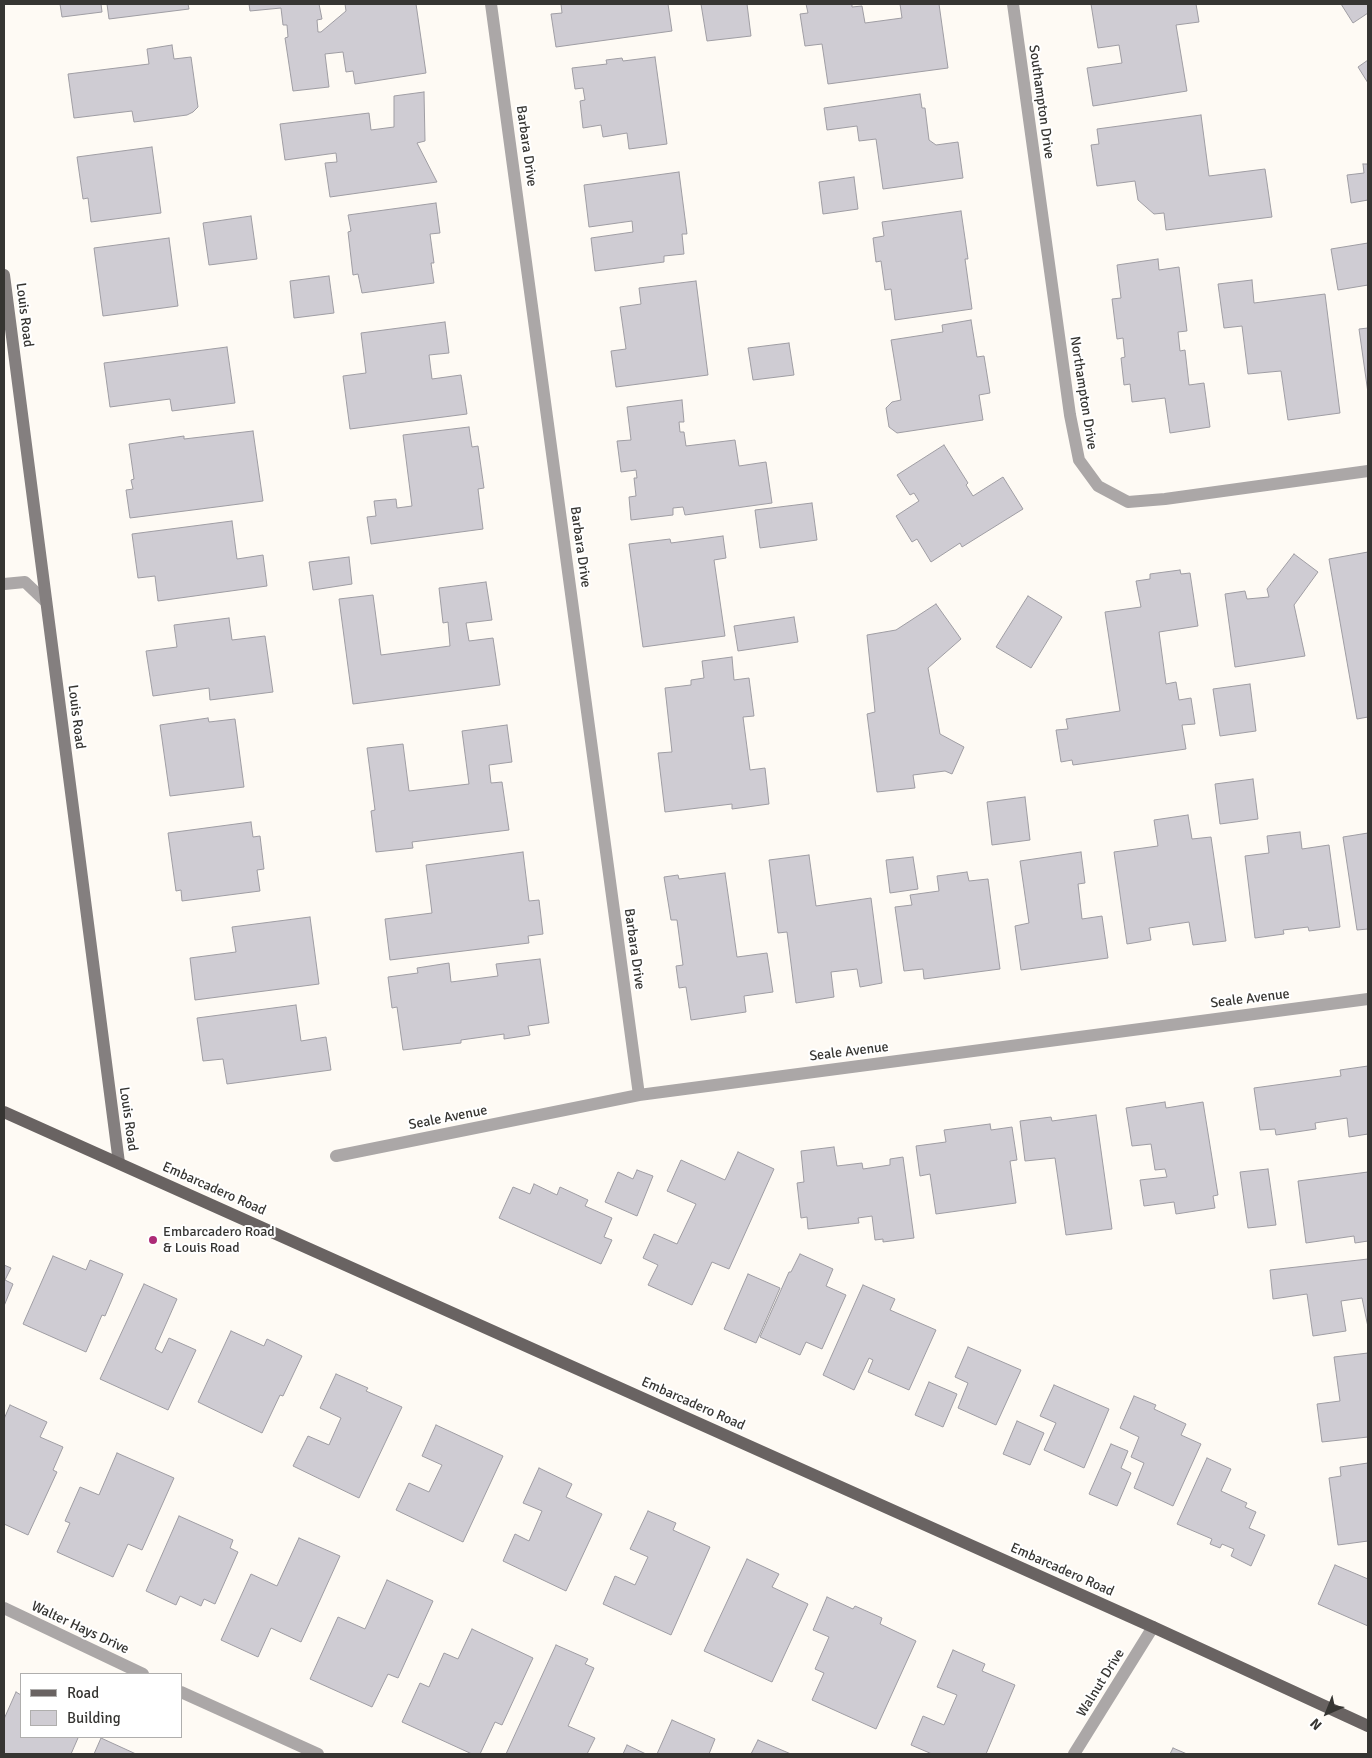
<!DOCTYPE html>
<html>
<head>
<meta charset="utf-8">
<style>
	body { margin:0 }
	#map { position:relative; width:1372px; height:1758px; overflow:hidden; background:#fefaf4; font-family:Signika,sans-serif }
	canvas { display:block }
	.frame { position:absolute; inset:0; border:5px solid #363532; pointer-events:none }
	.legend { position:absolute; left:20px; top:1673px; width:162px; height:65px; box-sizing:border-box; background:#fff; border:1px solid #afaead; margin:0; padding:6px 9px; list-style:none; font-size:15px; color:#363532 }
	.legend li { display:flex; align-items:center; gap:10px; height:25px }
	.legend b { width:25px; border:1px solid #afaead }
	.north { position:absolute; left:1302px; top:1688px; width:50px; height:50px; -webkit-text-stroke:4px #fff; paint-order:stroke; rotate:224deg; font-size:14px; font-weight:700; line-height:20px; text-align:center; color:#363532 }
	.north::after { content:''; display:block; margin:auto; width:18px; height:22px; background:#363532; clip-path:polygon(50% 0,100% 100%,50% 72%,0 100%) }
</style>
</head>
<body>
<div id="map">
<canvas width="1372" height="1758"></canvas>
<div class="frame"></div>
<ul class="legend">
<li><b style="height:6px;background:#696362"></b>Road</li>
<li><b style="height:14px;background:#cfccd3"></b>Building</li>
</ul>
<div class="north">N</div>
</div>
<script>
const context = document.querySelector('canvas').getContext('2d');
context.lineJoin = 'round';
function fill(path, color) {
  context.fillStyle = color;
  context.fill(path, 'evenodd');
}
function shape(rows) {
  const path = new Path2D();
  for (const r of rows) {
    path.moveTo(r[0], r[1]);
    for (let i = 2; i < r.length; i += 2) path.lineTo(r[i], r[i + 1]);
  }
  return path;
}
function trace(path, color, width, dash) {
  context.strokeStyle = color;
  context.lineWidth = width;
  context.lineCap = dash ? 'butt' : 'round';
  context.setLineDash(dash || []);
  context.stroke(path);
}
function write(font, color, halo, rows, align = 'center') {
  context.font = font + ' Signika,sans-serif';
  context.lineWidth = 4;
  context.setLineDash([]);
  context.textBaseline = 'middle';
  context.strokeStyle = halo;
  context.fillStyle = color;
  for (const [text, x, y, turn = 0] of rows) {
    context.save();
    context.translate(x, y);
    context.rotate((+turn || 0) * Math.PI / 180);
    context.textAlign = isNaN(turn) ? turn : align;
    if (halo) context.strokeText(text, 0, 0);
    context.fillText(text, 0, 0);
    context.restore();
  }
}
const building = shape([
	[60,4,101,4,102,12,62,17,60,4],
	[107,4,188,4,189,9,109,19,107,4],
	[249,4,319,4,322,19,317,20,318,32,321,32,346,11,345,4,416,4,426,73,355,84,353,71,346,72,343,52,325,54,329,87,293,91,285,38,288,37,287,25,283,25,281,8,250,11,249,4],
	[561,4,668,4,672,31,556,47,551,14,562,13,561,4],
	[701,4,747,4,751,36,707,41,701,4],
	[806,4,852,4,852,7,862,6,865,23,902,18,900,4,939,4,948,68,828,84,822,44,805,46,800,14,808,13,806,4],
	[1091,4,1196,4,1199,22,1176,25,1187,91,1093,106,1087,68,1122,63,1119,45,1098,48,1091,4],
	[1341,4,1368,4,1368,13,1353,23,1341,4],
	[172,45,174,59,191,57,198,107,193,112,187,115,134,122,132,111,74,118,68,74,149,64,147,49,172,45],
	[655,57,667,144,629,149,627,133,603,137,601,125,583,128,580,101,585,100,583,88,575,89,572,68,607,64,606,60,622,58,623,61,655,57],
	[1368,60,1368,83,1358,67,1368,60],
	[424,92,425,141,417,143,437,182,330,197,325,163,337,162,336,153,285,160,280,124,369,113,371,130,394,127,394,96,424,92],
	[920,94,922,108,925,108,929,140,936,145,958,142,963,178,883,189,876,139,859,141,857,126,827,130,824,108,920,94],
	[1201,115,1209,176,1265,169,1272,217,1166,230,1164,213,1154,214,1138,200,1135,181,1097,186,1091,145,1099,144,1097,129,1201,115],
	[152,147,161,213,91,222,88,198,83,199,77,157,152,147],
	[1363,164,1368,164,1368,200,1351,203,1347,175,1364,173,1363,164],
	[679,172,687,234,682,234,684,254,664,256,664,262,595,271,591,238,633,232,632,221,589,227,584,185,679,172],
	[854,177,858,209,823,214,819,182,854,177],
	[436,203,440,233,430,234,434,263,431,263,434,283,362,293,358,274,353,275,348,232,351,231,348,215,436,203],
	[961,211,968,259,965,259,972,309,895,320,891,289,885,290,881,261,876,262,873,238,884,236,882,222,961,211],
	[251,216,257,259,209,265,203,223,251,216],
	[169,238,178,306,103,316,94,248,169,238],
	[1368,243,1368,285,1338,290,1331,249,1368,243],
	[1158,259,1159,270,1179,267,1187,331,1178,332,1180,351,1185,350,1189,385,1204,383,1210,427,1170,433,1165,398,1132,402,1130,384,1124,385,1121,358,1125,357,1123,338,1117,339,1112,299,1121,298,1117,265,1158,259],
	[329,276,334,313,294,318,290,281,329,276],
	[1252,280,1254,303,1325,294,1340,413,1288,420,1281,371,1248,374,1242,326,1224,328,1218,284,1252,280],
	[696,281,708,375,616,387,611,351,626,349,620,307,641,304,639,288,696,281],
	[971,320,977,357,984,356,990,393,979,395,983,420,897,433,889,427,886,408,892,402,901,400,891,340,943,332,942,325,971,320],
	[445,322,449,353,429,355,432,379,461,375,467,414,350,429,343,376,366,373,361,333,445,322],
	[1368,328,1368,393,1359,329,1368,328],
	[789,343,794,375,753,380,748,348,789,343],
	[227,347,235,403,172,411,170,399,110,407,104,363,227,347],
	[682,400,684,422,679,422,680,432,684,432,686,446,735,440,739,466,766,462,772,503,685,515,683,507,673,508,673,515,631,520,629,497,636,496,634,478,637,478,636,470,621,472,617,441,631,440,627,407,682,400],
	[469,427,472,447,478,446,484,488,478,489,483,529,371,544,367,517,376,516,374,501,396,499,397,508,412,506,403,435,469,427],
	[253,431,263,501,130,518,126,490,133,489,131,480,134,479,129,444,184,436,184,439,253,431],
	[944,445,968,483,966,485,973,496,1003,477,1023,509,962,547,960,543,931,562,917,539,912,542,896,516,919,501,914,493,910,495,897,475,944,445],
	[812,503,817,540,760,548,755,510,812,503],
	[232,521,237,559,263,555,267,586,158,601,155,576,138,578,132,534,232,521],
	[723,536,726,558,714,560,725,636,643,647,629,544,670,539,671,543,723,536],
	[1368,552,1368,717,1357,719,1329,559,1368,552],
	[1294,554,1318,572,1294,605,1305,656,1235,667,1225,594,1245,591,1247,599,1269,597,1267,589,1294,554],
	[349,557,352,584,313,590,309,562,349,557],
	[1180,570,1181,574,1190,573,1198,626,1159,632,1166,684,1176,682,1179,700,1191,698,1195,724,1182,725,1186,749,1073,765,1072,760,1061,762,1056,730,1068,729,1066,719,1120,711,1105,612,1141,607,1136,581,1150,579,1150,574,1180,570],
	[486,582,492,620,466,623,469,641,493,638,500,685,353,704,339,599,373,595,381,655,450,646,448,622,443,623,439,588,486,582],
	[1028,596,1062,617,1031,668,996,647,1028,596],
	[936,604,961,639,928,668,940,734,964,747,952,774,945,771,913,775,915,788,877,792,867,714,875,712,867,635,896,630,936,604],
	[794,617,798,642,738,651,734,626,794,617],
	[229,618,232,640,265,636,273,692,210,700,209,688,153,696,146,651,177,647,174,625,229,618],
	[732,657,734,680,749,678,754,716,743,717,750,770,765,768,769,804,732,809,732,804,665,812,658,753,672,752,665,688,691,685,691,680,704,678,702,661,732,657],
	[1250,684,1256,731,1220,736,1213,689,1250,684],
	[208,718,209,722,235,719,244,787,170,796,160,725,208,718],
	[507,725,512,762,489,765,491,783,502,782,509,830,412,842,413,848,376,852,371,811,375,810,367,748,403,744,409,791,469,784,462,731,507,725],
	[1253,779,1258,819,1220,824,1215,784,1253,779],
	[1025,797,1030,840,992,845,987,802,1025,797],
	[1188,815,1192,839,1211,837,1226,941,1193,945,1189,922,1149,928,1151,940,1127,944,1114,852,1158,846,1154,820,1188,815],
	[251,822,253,837,260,836,264,869,257,870,260,891,182,901,181,890,176,891,168,833,251,822],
	[1300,832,1302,849,1329,845,1340,927,1309,931,1308,927,1283,930,1284,934,1255,938,1245,856,1269,853,1267,836,1300,832],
	[1368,833,1368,929,1357,930,1343,837,1368,833],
	[523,852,529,901,539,900,543,934,528,936,529,943,390,960,385,919,432,913,426,865,523,852],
	[1081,852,1085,883,1078,884,1082,919,1102,916,1108,958,1021,970,1015,926,1029,923,1020,861,1081,852],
	[809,855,816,906,871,898,882,983,860,987,857,969,831,972,834,997,796,1003,787,932,778,933,769,860,809,855],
	[913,857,918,889,890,893,886,860,913,857],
	[967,872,969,881,988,879,1000,969,924,979,923,969,904,971,895,907,912,905,910,895,939,891,937,876,967,872],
	[725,873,737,957,767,953,773,992,744,996,746,1012,691,1020,686,987,679,988,676,966,683,965,677,920,671,920,664,877,678,875,679,879,725,873],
	[310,917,319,984,195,1000,190,958,236,952,232,927,310,917],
	[540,959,549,1023,528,1026,530,1035,504,1039,504,1034,461,1040,461,1043,403,1050,397,1007,392,1008,388,977,418,973,417,968,449,963,451,982,498,976,496,964,540,959],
	[296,1005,301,1041,326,1037,331,1070,227,1084,223,1059,203,1061,197,1018,296,1005],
	[1368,1066,1368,1134,1349,1137,1347,1118,1315,1123,1316,1129,1276,1135,1275,1129,1260,1130,1254,1088,1341,1076,1340,1070,1368,1066],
	[1165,1102,1166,1108,1203,1102,1218,1195,1213,1196,1215,1208,1176,1214,1174,1202,1144,1206,1140,1180,1167,1177,1165,1169,1155,1170,1151,1144,1132,1146,1126,1108,1165,1102],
	[1096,1115,1112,1229,1066,1235,1055,1158,1025,1161,1020,1121,1051,1117,1052,1121,1096,1115],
	[990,1124,991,1130,1012,1127,1017,1160,1010,1161,1016,1203,936,1214,930,1174,920,1176,916,1146,946,1142,944,1130,990,1124],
	[834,1147,837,1166,862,1163,863,1169,890,1165,890,1159,903,1157,914,1238,883,1242,883,1239,875,1240,872,1216,858,1218,859,1223,808,1229,807,1217,801,1218,797,1183,804,1182,801,1151,834,1147],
	[738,1152,774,1169,729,1269,712,1262,692,1305,648,1285,658,1265,643,1258,654,1234,677,1244,696,1204,667,1191,681,1160,725,1180,738,1152],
	[1268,1169,1276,1225,1248,1228,1240,1172,1268,1169],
	[637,1170,653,1176,637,1216,605,1202,618,1172,633,1179,637,1170],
	[1368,1172,1368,1241,1355,1243,1354,1236,1306,1243,1298,1181,1368,1172],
	[534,1184,557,1195,560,1187,588,1200,585,1206,612,1218,604,1237,612,1240,601,1264,499,1218,513,1187,530,1194,534,1184],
	[800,1254,833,1269,826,1286,846,1295,822,1349,806,1342,800,1355,760,1337,789,1272,791,1272,800,1254],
	[53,1256,86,1270,90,1260,123,1274,105,1316,102,1315,86,1352,23,1324,53,1256],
	[1368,1259,1368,1327,1362,1298,1341,1301,1346,1331,1313,1336,1307,1294,1273,1299,1270,1270,1368,1259],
	[4,1265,11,1268,5,1280,13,1284,4,1306,4,1265],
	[748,1274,780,1288,756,1343,724,1329,748,1274],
	[144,1284,177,1299,155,1349,162,1353,169,1338,196,1350,168,1410,100,1379,144,1284],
	[863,1285,895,1299,890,1310,936,1330,909,1390,868,1372,873,1360,869,1358,854,1390,823,1375,863,1285],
	[231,1331,264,1346,267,1339,302,1356,283,1396,280,1395,262,1433,198,1402,231,1331],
	[968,1347,1021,1370,996,1425,958,1408,968,1383,955,1377,968,1347],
	[1368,1353,1368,1437,1322,1442,1317,1404,1340,1401,1334,1357,1368,1353],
	[336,1374,368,1388,366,1391,402,1407,359,1498,293,1466,308,1436,329,1445,341,1418,320,1408,336,1374],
	[929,1382,957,1394,943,1427,915,1415,929,1382],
	[1054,1385,1109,1409,1084,1468,1044,1450,1056,1423,1040,1416,1054,1385],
	[1134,1396,1156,1405,1154,1409,1186,1424,1181,1435,1201,1444,1173,1506,1134,1488,1144,1463,1131,1457,1139,1437,1120,1428,1134,1396],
	[10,1405,47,1422,40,1437,63,1447,53,1470,57,1472,28,1535,4,1524,4,1419,10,1405],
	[1017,1421,1044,1433,1030,1465,1003,1454,1017,1421],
	[436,1425,503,1456,463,1542,396,1510,409,1483,429,1492,442,1465,422,1456,436,1425],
	[1111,1444,1128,1451,1121,1468,1131,1473,1117,1506,1089,1494,1111,1444],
	[117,1453,174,1478,142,1550,128,1544,113,1577,57,1552,70,1523,65,1521,80,1487,99,1495,117,1453],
	[1207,1458,1231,1469,1221,1491,1247,1503,1245,1507,1256,1512,1249,1528,1265,1535,1251,1566,1231,1556,1234,1549,1222,1544,1220,1548,1210,1544,1212,1539,1177,1524,1207,1458],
	[1368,1463,1368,1541,1338,1545,1329,1478,1341,1476,1340,1467,1368,1463],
	[539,1468,572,1484,566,1497,602,1514,566,1591,503,1561,515,1534,529,1541,542,1511,523,1503,539,1468],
	[648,1511,676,1523,673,1530,710,1547,671,1635,603,1604,615,1576,635,1585,648,1557,630,1549,648,1511],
	[179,1516,233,1540,230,1548,238,1552,215,1604,204,1599,201,1606,180,1596,176,1605,146,1591,179,1516],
	[299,1538,340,1556,301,1642,271,1628,258,1657,221,1640,251,1574,277,1586,299,1538],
	[747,1559,779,1574,772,1587,808,1604,772,1682,704,1651,747,1559],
	[1335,1565,1368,1579,1368,1626,1318,1604,1335,1565],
	[387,1580,433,1601,398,1678,388,1674,372,1707,310,1679,338,1617,365,1629,387,1580],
	[827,1597,853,1609,855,1606,882,1618,880,1624,916,1641,876,1729,812,1700,824,1673,815,1669,829,1637,813,1630,827,1597],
	[472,1629,533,1658,502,1725,495,1722,480,1754,472,1754,402,1722,420,1683,429,1687,444,1653,458,1659,472,1629],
	[556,1645,588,1659,585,1664,594,1668,568,1726,595,1738,587,1754,506,1754,556,1645],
	[953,1650,985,1664,982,1671,1015,1685,986,1754,932,1754,911,1745,923,1716,944,1725,957,1695,937,1687,953,1650],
	[16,1692,21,1695,21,1737,76,1737,78,1738,71,1754,4,1754,4,1719,16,1692],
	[672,1720,715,1739,709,1754,657,1754,672,1720],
	[101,1738,136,1754,94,1754,101,1738],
	[758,1740,791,1754,751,1754,758,1740],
	[627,1745,646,1754,623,1754,627,1745],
	[1173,1748,1187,1754,1170,1754,1173,1748]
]);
const lane = shape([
	[4,584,25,582,46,602]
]);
const street = shape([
	[491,4,639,1095],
	[1013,4,1070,415,1079,460,1098,486,1128,502,1165,499,1368,471],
	[336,1156,639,1095,1368,999],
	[4,1608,143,1674],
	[181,1692,318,1754],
	[1074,1754,1153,1627]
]);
const secondary = shape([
	[4,275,119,1163]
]);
const primary = shape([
	[4,1112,1153,1627,1368,1726]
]);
const markers = [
	[153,1240,5,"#ad2a76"]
];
const streetNames = [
	["Southampton Drive",1041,102,82],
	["Barbara Drive",526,146,82],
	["Louis Road",24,315,83],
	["Northampton Drive",1083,393,81],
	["Barbara Drive",580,547,82],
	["Louis Road",76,717,83],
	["Barbara Drive",634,949,82],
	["Seale Avenue",1250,999,-7],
	["Seale Avenue",849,1052,-7],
	["Seale Avenue",448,1118,-11],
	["Louis Road",128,1119,82],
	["Embarcadero Road",214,1189,24],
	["Embarcadero Road",693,1404,24],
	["Embarcadero Road",1062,1570,24],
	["Walter Hays Drive",80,1628,25],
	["Walnut Drive",1101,1683,-58]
];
const poiNames = [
	["Embarcadero Road",163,1232],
	["& Louis Road",163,1248]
];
fill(building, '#cfccd3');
trace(building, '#9f9da3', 1);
trace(lane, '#aba7a7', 12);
trace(street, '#aba7a7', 12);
trace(secondary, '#847f7f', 12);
trace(primary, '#696362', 12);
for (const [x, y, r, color] of markers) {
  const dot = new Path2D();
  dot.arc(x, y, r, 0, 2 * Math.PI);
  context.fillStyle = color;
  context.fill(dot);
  trace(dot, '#fff', 2);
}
write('14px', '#363532', '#fff', streetNames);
write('14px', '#363532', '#fff', poiNames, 'left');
</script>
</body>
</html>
